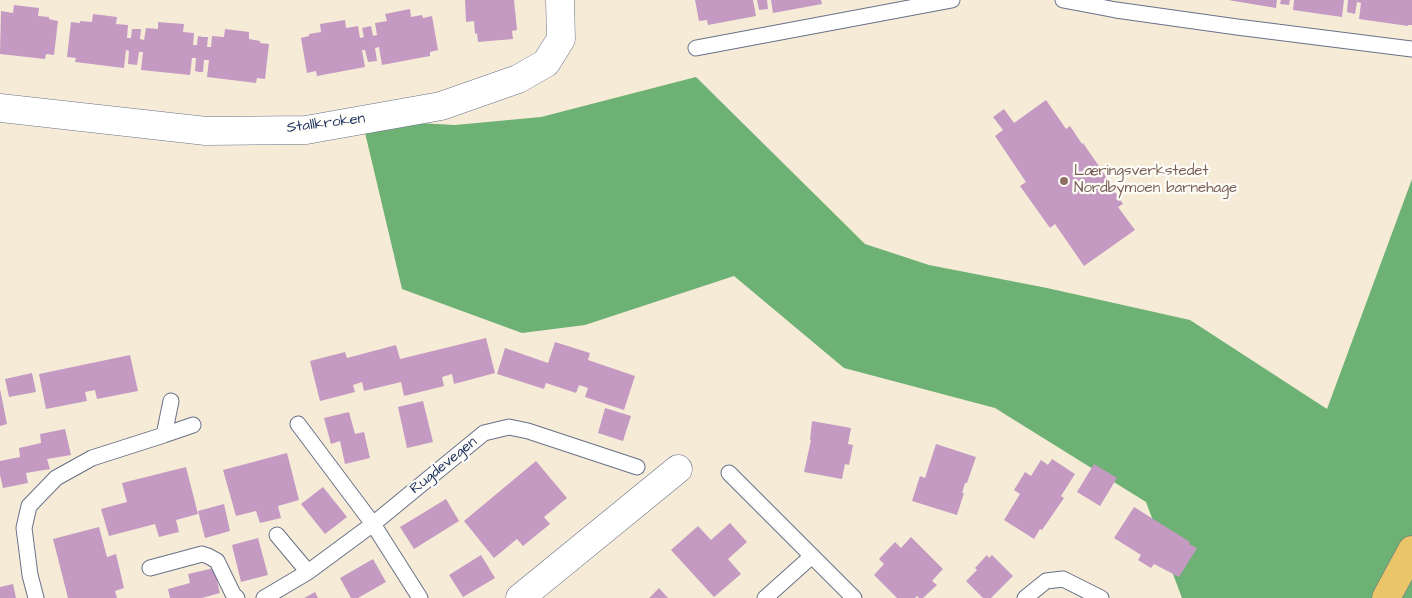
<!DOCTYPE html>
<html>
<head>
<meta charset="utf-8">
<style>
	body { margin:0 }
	canvas { display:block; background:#f6ebd7 }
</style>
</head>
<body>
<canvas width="1412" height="598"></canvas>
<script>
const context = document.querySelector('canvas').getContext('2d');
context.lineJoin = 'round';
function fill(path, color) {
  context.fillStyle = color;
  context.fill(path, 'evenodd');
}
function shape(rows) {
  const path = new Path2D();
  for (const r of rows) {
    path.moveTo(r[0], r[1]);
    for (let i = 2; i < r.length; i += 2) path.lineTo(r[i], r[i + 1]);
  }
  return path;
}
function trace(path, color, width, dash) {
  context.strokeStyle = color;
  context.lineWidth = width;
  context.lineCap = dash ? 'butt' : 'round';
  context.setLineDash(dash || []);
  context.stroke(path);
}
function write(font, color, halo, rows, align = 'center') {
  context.font = font + ' "Architects Daughter",sans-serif';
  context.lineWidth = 4.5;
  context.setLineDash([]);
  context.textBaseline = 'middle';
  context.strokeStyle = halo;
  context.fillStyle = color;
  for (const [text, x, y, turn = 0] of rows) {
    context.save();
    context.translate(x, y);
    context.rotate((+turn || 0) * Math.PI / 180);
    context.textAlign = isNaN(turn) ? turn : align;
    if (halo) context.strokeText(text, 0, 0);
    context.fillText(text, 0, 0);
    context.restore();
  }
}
const forest = shape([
	[696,77,865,244,929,265,1047,288,1190,320,1327,409,1412,179,1412,598,1182,598,1146,502,995,408,844,368,734,276,585,325,522,333,402,289,362,120,455,125,541,117]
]);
const building = shape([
	[465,0,514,0,517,30,512,31,513,39,478,42,477,33,475,34,474,21,466,22],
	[695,0,753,0,756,16,708,25,707,20,699,21],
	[757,0,767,0,768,9,759,10],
	[771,0,821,0,822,4,773,13],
	[1228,0,1277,0,1276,8],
	[1281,0,1290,0,1289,5,1280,4],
	[1294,0,1344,0,1342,17,1293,10],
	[1348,0,1412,0,1412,25,1408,25,1408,26,1359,19,1361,3,1357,2,1355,14,1347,12],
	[14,5,39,8,38,16,49,17,49,19,58,21,54,55,46,54,45,59,0,54,1,11,13,13],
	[410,9,411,17,422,15,423,18,432,16,438,50,430,52,430,56,382,65,379,47,375,48,377,61,368,62,365,50,362,50,365,67,317,76,316,71,307,73,301,38,309,36,309,34,321,32,320,24,345,20,346,28,358,26,360,38,364,37,362,28,371,26,373,36,377,35,375,23,387,21,385,14],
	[93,14,117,17,116,24,128,25,127,38,131,38,132,29,141,29,140,39,144,40,146,28,158,29,158,22,184,24,183,32,194,33,193,45,197,45,198,36,203,37,208,37,207,47,211,47,212,36,224,37,225,29,249,32,249,39,260,41,260,43,269,44,265,79,257,78,256,83,207,77,209,60,204,60,203,72,199,72,195,71,196,58,192,58,190,75,141,70,143,52,139,52,137,65,128,64,129,51,126,50,124,68,75,62,76,58,67,57,71,22,80,23,80,21,92,22],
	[1046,100,1066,129,1070,126,1082,144,1083,143,1112,185,1111,186,1123,204,1118,207,1135,230,1084,266,1055,224,1050,228,1020,186,1026,182,995,136,1003,130,993,117,1004,109,1014,123],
	[486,338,495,373,454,384,452,374,442,377,444,386,404,396,401,382,364,391,362,382,353,385,355,392,320,401,310,361,345,352,347,358,396,345,400,359],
	[555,342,590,353,588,360,635,376,624,410,585,397,588,388,579,385,576,393,546,383,544,389,497,374,505,348,548,363],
	[130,355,138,391,97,399,95,390,85,392,87,401,46,409,39,374],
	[32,373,36,392,9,397,5,379],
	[0,389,7,424,0,426],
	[423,401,433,442,407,448,398,407],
	[605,408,631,416,623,441,598,433],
	[349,412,355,434,364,432,370,458,345,464,340,441,331,444,324,418],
	[812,421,851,428,848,444,853,445,849,465,845,464,842,479,804,472,811,440,810,440],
	[65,429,71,455,47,459,50,469,26,473,28,483,3,488,0,475,0,461,20,457,19,448,41,443,40,434],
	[936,444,976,457,967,483,965,483,962,493,964,493,957,515,912,501,920,476,925,478],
	[287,453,299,500,278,506,281,518,260,523,256,511,236,516,223,470],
	[1052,459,1075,474,1061,496,1064,498,1042,530,1040,529,1034,539,1004,520,1020,494,1014,490,1025,472,1031,476,1041,460,1048,465],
	[536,461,567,498,544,517,550,524,523,546,517,539,494,558,464,521],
	[1094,464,1117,478,1100,506,1077,492],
	[186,467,198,514,176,520,179,532,159,537,155,524,109,536,101,509,127,502,122,483],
	[323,487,347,517,325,534,301,504],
	[446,499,459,521,414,549,400,527],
	[224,504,230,531,205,538,198,511],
	[1134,507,1190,542,1189,544,1197,548,1179,577,1154,564,1151,568,1138,560,1141,555,1114,538],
	[730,523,747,542,728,559,741,574,714,597,671,550,698,526,711,540],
	[99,527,107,557,116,554,124,588,115,591,117,598,68,598,53,539],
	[911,537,943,569,932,581,937,585,923,598,919,598,917,596,915,598,897,598,874,575,884,564,879,559,895,542,901,548],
	[258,538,268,575,241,582,232,545],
	[481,555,495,578,463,597,449,575],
	[987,555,989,558,992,555,1013,576,991,598,983,598,966,581,977,570,975,568],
	[373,559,386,582,358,598,351,598,340,578],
	[214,568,220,593,202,598,170,598,168,589,190,583,188,574],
	[13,584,16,598,0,598,0,587],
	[659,588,668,598,649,598],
	[315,592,318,598,304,598]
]);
const lane = shape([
	[1063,0,1116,10,1237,27,1412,49],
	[696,48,952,0],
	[298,424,373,524,420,598],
	[164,435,193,425],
	[729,473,854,598],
	[277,535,308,572],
	[150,568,202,554,208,556,217,561,233,594,237,598],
	[36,598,30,575,24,528,29,506,56,478,92,458,164,435,171,401],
	[264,598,308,572,373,524,484,433,509,427,528,431,637,467],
	[765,598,812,556],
	[1025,598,1046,581,1063,579,1101,598]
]);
const street = shape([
	[0,108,206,131,306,130,441,106,518,79,546,63,561,39,560,0],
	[520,598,678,469]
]);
const primary = shape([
	[1386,598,1412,550]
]);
const markers = [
	[1064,181,5,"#8d6e63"]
];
const streetNames = [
	["Stallkroken",326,124,-7],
	["Rugdevegen",444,466,-39]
];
const educationNames = [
	["Læringsverkstedet",1074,172],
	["Nordbymoen barnehage",1074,189]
];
fill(forest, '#6eb174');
fill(building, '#c49ac3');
trace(lane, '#687188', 17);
trace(street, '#687188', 29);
trace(primary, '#687188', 29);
trace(lane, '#fff', 15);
trace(street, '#fff', 28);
trace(primary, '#ebc669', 28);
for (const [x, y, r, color] of markers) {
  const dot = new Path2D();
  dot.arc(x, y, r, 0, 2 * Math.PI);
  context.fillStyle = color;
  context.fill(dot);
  trace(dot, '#fdfcf7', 2);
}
write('15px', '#1b2f5e', '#fdfcf7', streetNames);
write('15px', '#785e54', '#fdfcf7', educationNames, 'left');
</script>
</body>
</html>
